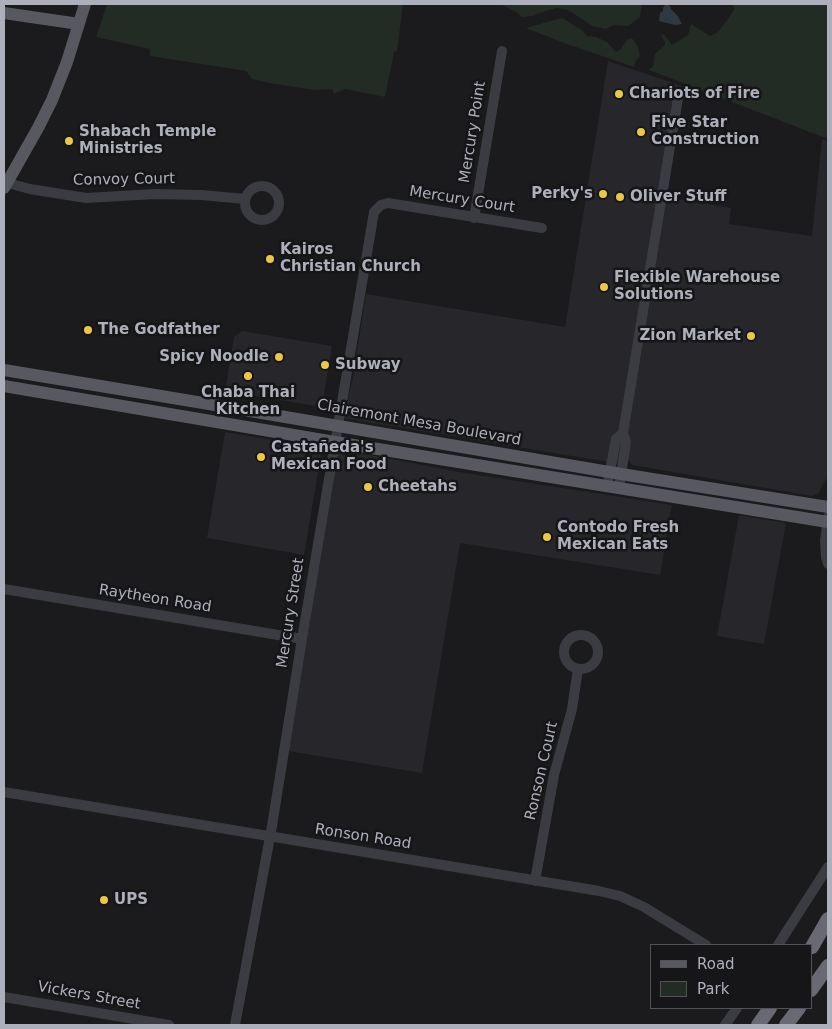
<!DOCTYPE html>
<html>
<head>
<meta charset="utf-8">
<style>
	body { margin:0 }
	#map { position:relative; width:832px; height:1029px; overflow:hidden; background:#1b1a1d; font-family:"DejaVu Sans",sans-serif }
	canvas { display:block }
	.frame { position:absolute; inset:0; border:5px solid #adb0bb; pointer-events:none }
	.legend { position:absolute; left:650px; top:944px; width:162px; height:65px; box-sizing:border-box; background:#161518; border:1px solid #525359; margin:0; padding:6px 9px; list-style:none; font-size:15px; color:#adb0bb }
	.legend li { display:flex; align-items:center; gap:10px; height:25px }
	.legend b { width:25px; border:1px solid #525359 }
</style>
</head>
<body>
<div id="map">
<canvas width="832" height="1029"></canvas>
<div class="frame"></div>
<ul class="legend">
<li><b style="height:6px;background:#585860"></b>Road</li>
<li><b style="height:14px;background:#222b24"></b>Park</li>
</ul>
</div>
<script>
const context = document.querySelector('canvas').getContext('2d');
context.lineJoin = 'round';
function fill(path, color) {
  context.fillStyle = color;
  context.fill(path, 'evenodd');
}
function shape(rows) {
  const path = new Path2D();
  for (const r of rows) {
    if (r.length === 3) {
      path.moveTo(r[0] + r[2], r[1]);
      path.arc(r[0], r[1], r[2], 0, 2 * Math.PI);
      continue;
    }
    path.moveTo(r[0], r[1]);
    for (let i = 2; i < r.length; i += 2) path.lineTo(r[i], r[i + 1]);
  }
  return path;
}
function trace(path, color, width, dash) {
  context.strokeStyle = color;
  context.lineWidth = width;
  context.lineCap = dash ? 'butt' : 'round';
  context.setLineDash(dash || []);
  context.stroke(path);
}
function write(font, color, halo, rows, align = 'center') {
  context.font = font + ' "DejaVu Sans",sans-serif';
  context.lineWidth = 5;
  context.setLineDash([]);
  context.textBaseline = 'middle';
  context.strokeStyle = halo;
  context.fillStyle = color;
  for (const [text, x, y, turn = 0] of rows) {
    context.save();
    context.translate(x, y);
    context.rotate((+turn || 0) * Math.PI / 180);
    context.textAlign = isNaN(turn) ? turn : align;
    if (halo) context.strokeText(text, 0, 0);
    context.fillText(text, 0, 0);
    context.restore();
  }
}
const built = shape([
	[608,61,685,87,664,197,731,208,729,224,812,236,822,139,828,141,828,477,824,482,819,493,812,496,632,465,628,460,626,465,343,418,353,377,366,294,565,327],
	[242,331,332,346,322,407,225,391,234,337],
	[225,432,315,447,321,455,304,555,207,538],
	[339,449,459,472,672,505,660,575,460,543,422,773,288,751],
	[739,515,786,523,764,644,717,636]
]);
const green = shape([
	[107,4,403,4,397,51,394,52,385,97,345,89,334,94,332,89,315,90,269,83,252,79,246,71,150,56,150,49,96,37],
	[500,4,642,4,640,17,628,26,614,25,606,29,592,26,582,19,568,10,557,8,545,11,533,16,522,17,516,12],
	[731,4,828,4,828,139,649,70,653,66,655,54,665,45,665,42,661,36,664,34,672,45,688,35,691,24,710,36,718,32,728,19,735,8],
	[561,18,564,19,582,30,587,36,596,37,607,42,616,52,620,50,627,40,631,38,634,40,638,47,640,57,636,60,634,67,564,43,526,28]
]);
const water = shape([
	[665,5,668,5,670,6,671,9,677,15,682,24,675,25,659,21,660,13,663,11,663,8]
]);
const minor = shape([
	[4,182,30,189,86,198,155,194,202,195,245,199],
	[262,203,17],
	[474,218,502,51],
	[607,487,616,439,623,433],
	[619,488,626,442,623,433,679,92],
	[828,517,825,541,826,557,828,564],
	[4,589,302,639],
	[581,652,17],
	[4,792,599,891,620,896,644,907,706,945],
	[535,881,554,775,572,709,578,669],
	[778,945,828,867],
	[4,997,169,1025],
	[235,1025,272,826,302,639,374,212,381,205,388,203,542,228],
	[725,1025,737,1008]
]);
const major = shape([
	[4,13,79,24],
	[4,188,38,128,52,100,67,62,85,4],
	[4,370,197,402,621,474,828,507],
	[4,386,335,442,828,522]
]);
const highway = shape([
	[812,947,828,919],
	[811,990,828,966],
	[758,1025,770,1008],
	[786,1025,799,1008]
]);
const markers = [
	[619,94,5,"#ecc743"],
	[641,132,5,"#ecc743"],
	[69,141,5,"#ecc743"],
	[603,194,5,"#ecc743"],
	[620,197,5,"#ecc743"],
	[270,259,5,"#ecc743"],
	[604,287,5,"#ecc743"],
	[88,330,5,"#ecc743"],
	[751,336,5,"#ecc743"],
	[279,357,5,"#ecc743"],
	[325,365,5,"#ecc743"],
	[248,376,5,"#ecc743"],
	[261,457,5,"#ecc743"],
	[368,487,5,"#ecc743"],
	[547,537,5,"#ecc743"],
	[104,900,5,"#ecc743"]
];
const poiNames = [
	["Chariots of Fire",629,94],
	["Five Star",651,123],
	["Construction",651,140],
	["Shabach Temple",79,132],
	["Ministries",79,149],
	["Perky's",593,194,"right"],
	["Oliver Stuff",630,197],
	["Kairos",280,250],
	["Christian Church",280,267],
	["Flexible Warehouse",614,278],
	["Solutions",614,295],
	["The Godfather",98,330],
	["Zion Market",741,336,"right"],
	["Spicy Noodle",269,357,"right"],
	["Subway",335,365],
	["Chaba Thai",248,393,"center"],
	["Kitchen",248,410,"center"],
	["Castañeda's",271,448],
	["Mexican Food",271,465],
	["Cheetahs",378,487],
	["Contodo Fresh",557,528],
	["Mexican Eats",557,545],
	["UPS",114,900]
];
const streetNames = [
	["Mercury Point",473,132,-81],
	["Convoy Court",124,180,-1],
	["Mercury Court",462,200,9],
	["Clairemont Mesa Boulevard",419,423,10],
	["Raytheon Road",155,599,9],
	["Mercury Street",291,613,-81],
	["Ronson Court",542,771,-77],
	["Ronson Road",363,837,9],
	["Vickers Street",89,996,10]
];
fill(built, '#27262a');
fill(green, '#222b24');
fill(water, '#303841');
trace(minor, '#3b3c41', 10);
trace(major, '#585860', 12);
trace(highway, '#686972', 14);
for (const [x, y, r, color] of markers) {
  const dot = new Path2D();
  dot.arc(x, y, r, 0, 2 * Math.PI);
  context.fillStyle = color;
  context.fill(dot);
  trace(dot, '#161518', 2);
}
write('bold 15px', '#adb0bb', '#161518', poiNames, 'left');
write('15px', '#adb0bb', '#161518', streetNames);
</script>
</body>
</html>
